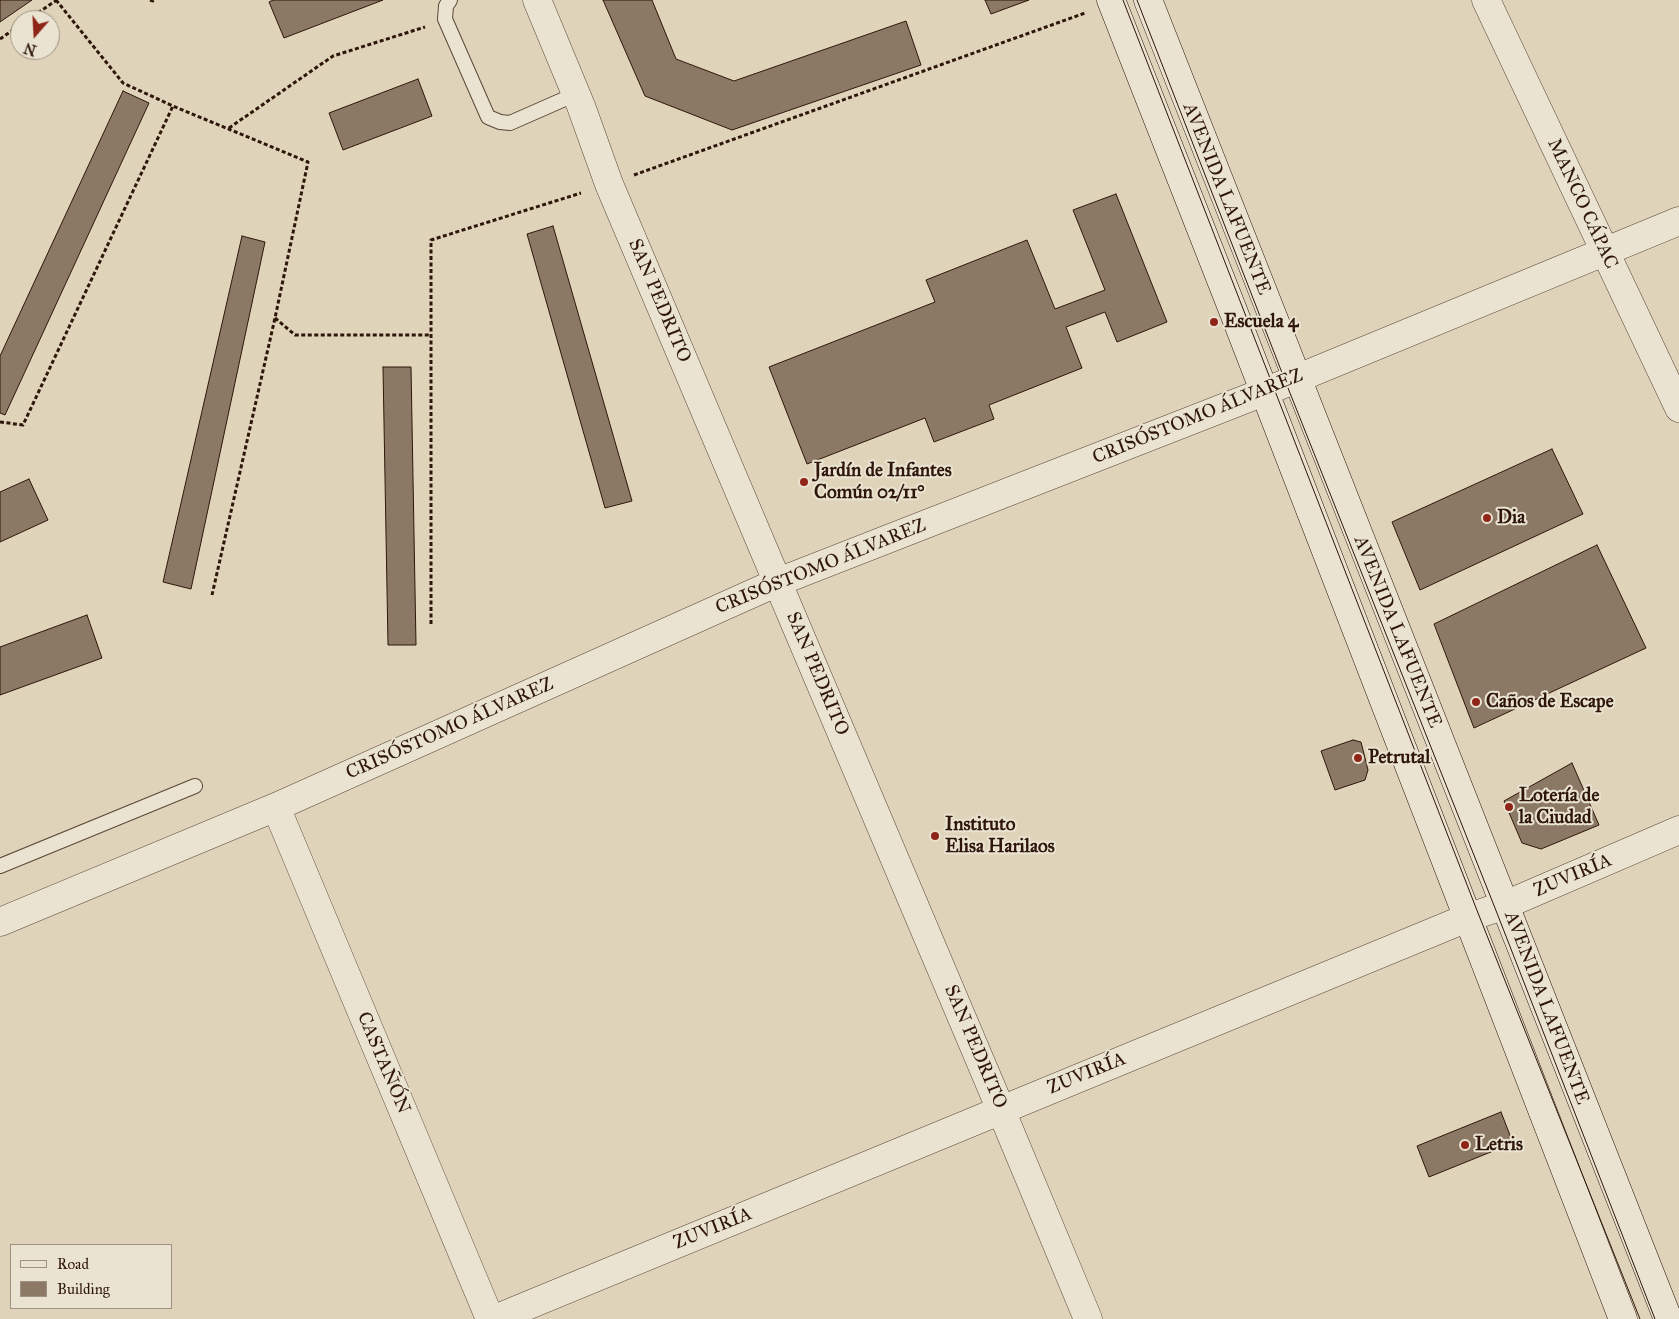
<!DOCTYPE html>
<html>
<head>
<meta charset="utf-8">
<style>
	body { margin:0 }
	#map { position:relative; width:1679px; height:1319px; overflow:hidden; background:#dfd4b9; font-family:"IM FELL Great Primer",serif }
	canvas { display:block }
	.legend { position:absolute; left:10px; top:1244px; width:162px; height:65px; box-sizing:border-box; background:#eae3d2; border:1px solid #9f9182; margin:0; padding:6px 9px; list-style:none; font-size:15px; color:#2f160a }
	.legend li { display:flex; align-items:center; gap:10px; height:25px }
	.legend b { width:25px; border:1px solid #9f9182 }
	.north { position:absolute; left:10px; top:10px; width:50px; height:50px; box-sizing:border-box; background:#eae3d2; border:1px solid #9f9182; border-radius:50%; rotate:199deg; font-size:14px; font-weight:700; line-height:20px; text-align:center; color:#2f160a }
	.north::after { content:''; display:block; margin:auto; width:18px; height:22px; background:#8f2418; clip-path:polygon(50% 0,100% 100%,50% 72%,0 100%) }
</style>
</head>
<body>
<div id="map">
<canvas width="1679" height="1319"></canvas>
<ul class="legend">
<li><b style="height:6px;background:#eae3d2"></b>Road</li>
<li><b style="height:14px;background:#8b7965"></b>Building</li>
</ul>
<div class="north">N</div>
</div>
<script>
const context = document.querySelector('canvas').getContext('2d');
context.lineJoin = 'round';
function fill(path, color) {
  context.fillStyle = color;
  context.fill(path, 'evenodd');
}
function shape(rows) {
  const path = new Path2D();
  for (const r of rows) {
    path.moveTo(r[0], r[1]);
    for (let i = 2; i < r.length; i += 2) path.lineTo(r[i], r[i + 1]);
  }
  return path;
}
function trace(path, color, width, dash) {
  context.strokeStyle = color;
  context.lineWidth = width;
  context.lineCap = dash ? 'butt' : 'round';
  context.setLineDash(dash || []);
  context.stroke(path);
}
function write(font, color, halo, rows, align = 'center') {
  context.font = font + ' "IM FELL Great Primer",serif';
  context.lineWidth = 4;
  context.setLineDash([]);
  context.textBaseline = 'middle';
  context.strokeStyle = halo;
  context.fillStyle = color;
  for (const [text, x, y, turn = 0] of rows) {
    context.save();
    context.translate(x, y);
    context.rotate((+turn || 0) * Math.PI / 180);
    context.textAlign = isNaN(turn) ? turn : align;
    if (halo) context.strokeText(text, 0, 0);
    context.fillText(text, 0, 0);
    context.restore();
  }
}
const building = shape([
	[0,0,32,0,0,22,0,0],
	[273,0,383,0,284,38,269,2,273,0],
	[603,0,652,0,676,59,734,81,906,21,921,65,732,130,645,96,603,0],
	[985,0,1029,0,991,14,985,0],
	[418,79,432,116,343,150,329,113,418,79],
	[123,91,149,103,5,415,0,413,0,356,123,91],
	[1116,194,1167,322,1117,342,1105,312,1066,327,1082,368,989,405,994,419,934,442,925,418,807,464,769,367,935,302,926,280,1027,240,1055,309,1105,290,1073,210,1116,194],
	[553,226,632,501,605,508,527,234,553,226],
	[242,236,265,242,191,589,163,582,242,236],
	[383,367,411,367,416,645,388,645,383,367],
	[1552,449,1583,514,1420,590,1392,522,1552,449],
	[29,479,48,520,0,542,0,492,29,479],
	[1597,545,1646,648,1474,728,1434,624,1597,545],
	[87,615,102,658,0,695,0,647,87,615],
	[1353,740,1361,742,1368,770,1365,780,1335,790,1321,751,1353,740],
	[1572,763,1599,825,1541,849,1522,843,1504,801,1572,763],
	[1501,1112,1513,1143,1429,1177,1417,1146,1501,1112]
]);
const path = shape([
	[56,0,123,83,173,106,308,162,275,318,212,595],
	[150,0,153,1,155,0],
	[27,20,57,0],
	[0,39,20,25],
	[229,128,333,56,425,27],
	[634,175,1085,13],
	[275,318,295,335,430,335],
	[0,422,23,425,173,106],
	[431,624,431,240,581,193]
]);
const service = shape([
	[450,0,446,6,445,19,488,117,500,122,510,123,576,94],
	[0,866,195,786]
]);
const minor = shape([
	[537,0,581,106,609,184,1001,1110,1088,1319],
	[1486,0,1679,408],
	[276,807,490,1319],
	[0,922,276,807,778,582,1274,388,1679,221],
	[495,1319,1467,918,1505,905,1679,830]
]);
const secondary = shape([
	[1111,0,1234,313,1623,1319],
	[1148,0,1668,1319]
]);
const tram = shape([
	[1123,0,1478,913,1640,1319],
	[1137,0,1286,383,1495,908,1655,1319]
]);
const markers = [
	[1214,322,5,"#8f2418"],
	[804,482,5,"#8f2418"],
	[1487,518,5,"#8f2418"],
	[1476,702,5,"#8f2418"],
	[1358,758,5,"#8f2418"],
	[1509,807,5,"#8f2418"],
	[935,836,5,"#8f2418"],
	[1465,1145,5,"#8f2418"]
];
const streetNames = [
	["AVENIDA LAFUENTE",1226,199,68],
	["MANCO CÁPAC",1582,204,65],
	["SAN PEDRITO",659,301,67],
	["CRISÓSTOMO ÁLVAREZ",1198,417,-22],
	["CRISÓSTOMO ÁLVAREZ",821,567,-22],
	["AVENIDA LAFUENTE",1397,632,68],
	["SAN PEDRITO",817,674,67],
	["CRISÓSTOMO ÁLVAREZ",450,729,-24],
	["ZUVIRÍA",1573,876,-23],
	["AVENIDA LAFUENTE",1546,1008,69],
	["SAN PEDRITO",975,1047,67],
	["CASTAÑÓN",383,1063,67],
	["ZUVIRÍA",1087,1074,-22],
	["ZUVIRÍA",713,1229,-22]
];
const poiNames = [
	["Escuela 4",1224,322],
	["Jardín de Infantes",814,471],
	["Común 02/11°",814,493],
	["Dia",1497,518],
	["Caños de Escape",1486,702],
	["Petrutal",1368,758],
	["Lotería de",1519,796],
	["la Ciudad",1519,818],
	["Instituto",945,825],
	["Elisa Harilaos",945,847],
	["Letris",1475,1145]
];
fill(building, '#8b7965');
trace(building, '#2f160a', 1);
trace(service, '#5b4636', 16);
trace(minor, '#5b4636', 29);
trace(secondary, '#2f160a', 29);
trace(path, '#2f160a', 3, [4, 2.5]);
trace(service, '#eae3d2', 14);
trace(minor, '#eae3d2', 28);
trace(secondary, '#eae3d2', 28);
trace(tram, '#2f160a', 1);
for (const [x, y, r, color] of markers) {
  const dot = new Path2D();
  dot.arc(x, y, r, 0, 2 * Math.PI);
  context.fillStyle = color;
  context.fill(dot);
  trace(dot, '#eae3d2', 2);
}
write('19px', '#2f160a', '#eae3d2', streetNames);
write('bold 19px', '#2f160a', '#eae3d2', poiNames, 'left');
</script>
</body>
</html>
